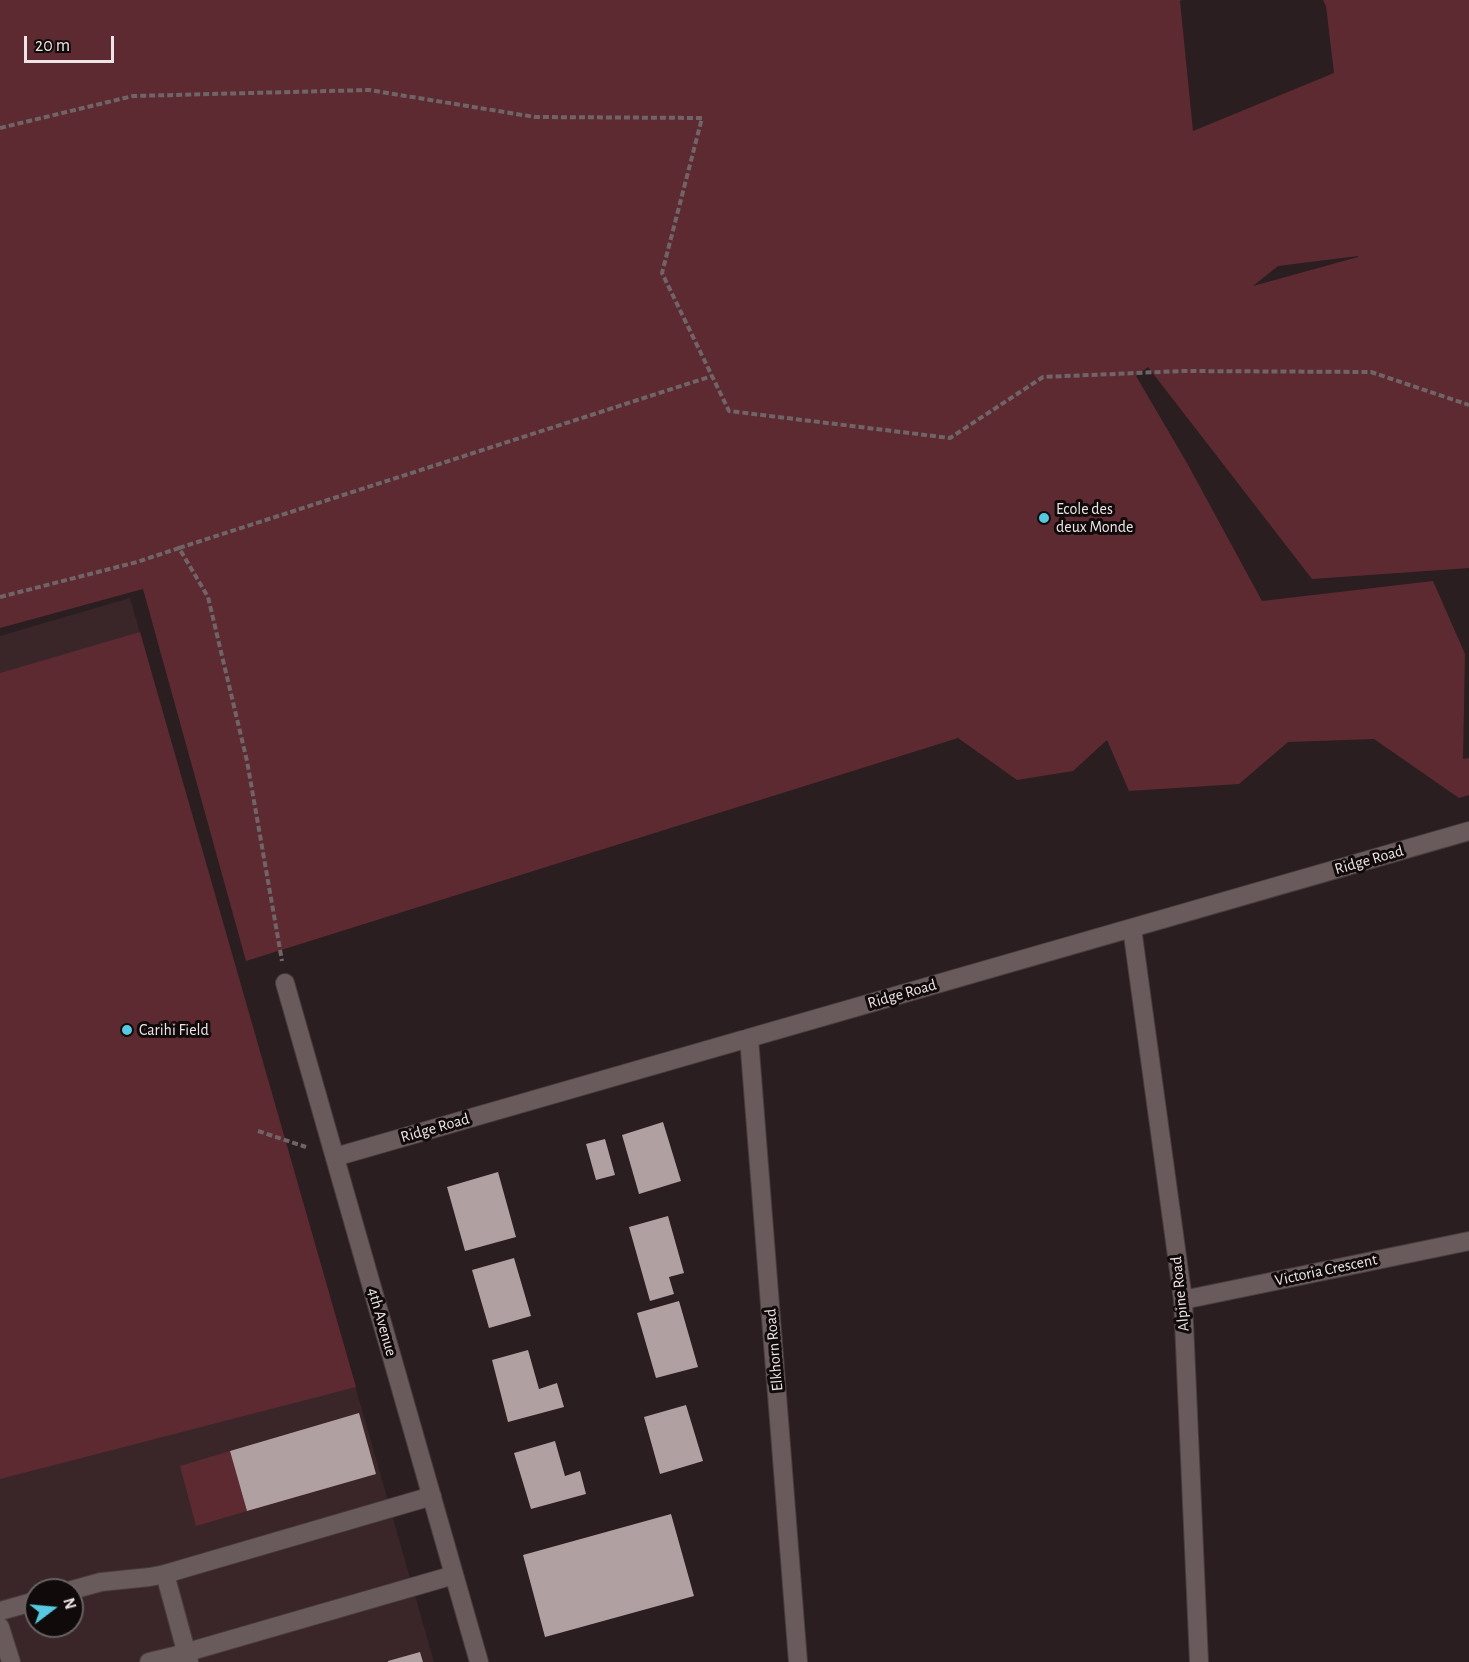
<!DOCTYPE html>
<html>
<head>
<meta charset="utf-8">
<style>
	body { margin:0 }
	#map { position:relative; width:1469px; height:1662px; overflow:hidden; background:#2b1e20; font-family:"Alegreya Sans",sans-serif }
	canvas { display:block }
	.north { position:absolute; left:24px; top:1578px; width:60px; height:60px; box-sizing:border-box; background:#100a0a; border:2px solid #696162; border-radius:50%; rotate:74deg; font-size:16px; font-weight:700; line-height:24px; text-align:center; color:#eee4e5 }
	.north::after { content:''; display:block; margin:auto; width:21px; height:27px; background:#56c9e0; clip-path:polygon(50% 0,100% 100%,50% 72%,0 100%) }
	.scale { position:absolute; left:24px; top:36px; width:90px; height:27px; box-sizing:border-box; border:3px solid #eee4e5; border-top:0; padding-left:8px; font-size:18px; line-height:21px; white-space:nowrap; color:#eee4e5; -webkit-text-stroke:4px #100a0a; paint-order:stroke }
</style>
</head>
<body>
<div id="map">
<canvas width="1469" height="1662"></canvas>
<div class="north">N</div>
<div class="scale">20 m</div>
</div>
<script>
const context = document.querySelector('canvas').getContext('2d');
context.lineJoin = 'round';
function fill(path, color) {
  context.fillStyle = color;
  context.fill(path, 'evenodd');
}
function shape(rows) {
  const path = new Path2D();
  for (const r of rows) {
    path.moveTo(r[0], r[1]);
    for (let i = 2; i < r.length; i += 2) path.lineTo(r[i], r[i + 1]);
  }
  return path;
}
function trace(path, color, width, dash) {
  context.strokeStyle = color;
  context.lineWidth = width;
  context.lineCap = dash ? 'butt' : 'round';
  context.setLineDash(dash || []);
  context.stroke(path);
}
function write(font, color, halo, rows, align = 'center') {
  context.font = font + ' "Alegreya Sans",sans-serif';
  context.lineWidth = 6;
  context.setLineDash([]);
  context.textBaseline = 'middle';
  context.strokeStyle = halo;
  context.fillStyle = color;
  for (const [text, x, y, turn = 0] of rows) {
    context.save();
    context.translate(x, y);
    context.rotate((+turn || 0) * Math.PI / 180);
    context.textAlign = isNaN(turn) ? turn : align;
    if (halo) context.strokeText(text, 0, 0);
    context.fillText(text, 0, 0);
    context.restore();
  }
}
const built = shape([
	[130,598,434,1662,0,1662,0,636],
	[36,1590,72,1590,72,1626,36,1626]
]);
const green = shape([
	[0,0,1182,0,1180,1,1193,131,1334,73,1326,6,1323,0,1469,0,1469,568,1312,579,1148,367,1136,376,1187,463,1262,601,1433,581,1465,654,1463,759,1469,758,1469,795,1459,798,1374,739,1288,742,1239,784,1129,791,1107,740,1073,771,1017,780,958,738,246,961,143,589,0,628],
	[1358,256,1358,257,1253,286,1278,266],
	[140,632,356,1387,0,1479,0,673],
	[230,1451,247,1511,196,1526,180,1466]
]);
const building = shape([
	[663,1122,681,1181,639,1194,622,1135],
	[605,1139,615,1175,596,1180,586,1144],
	[498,1172,516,1237,465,1251,447,1187],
	[668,1216,684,1273,669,1277,674,1294,650,1301,629,1227],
	[514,1258,531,1316,489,1328,472,1270],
	[679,1301,698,1367,656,1378,637,1313],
	[528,1350,539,1389,557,1383,564,1407,508,1422,492,1360],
	[686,1405,703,1461,660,1474,644,1417],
	[359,1413,376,1474,247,1511,230,1451],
	[555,1441,565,1476,580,1471,586,1494,531,1509,514,1453],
	[671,1514,694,1596,545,1637,523,1555],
	[420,1652,423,1662,388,1662,388,1661]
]);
const path = shape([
	[0,128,133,96,369,90,535,117,702,118,662,273,729,411,950,438,1043,377,1183,371,1371,372,1469,405],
	[179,548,712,376],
	[0,597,137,562,179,548,208,597,247,761,282,961],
	[258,1131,306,1147]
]);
const minor = shape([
	[1132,928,1183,1300,1199,1662],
	[285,983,479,1662],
	[749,1038,798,1662],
	[335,1157,1469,831],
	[1183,1300,1469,1241],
	[72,1590,101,1582,150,1577,165,1574],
	[0,1611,36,1601],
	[0,1627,11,1662],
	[149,1662,174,1656,454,1575],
	[189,1662,165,1574,432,1496]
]);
const markers = [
	[1044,518,6,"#56c9e0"],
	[127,1030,6,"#56c9e0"]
];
const poiNames = [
	["Ecole des",1056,509],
	["deux Monde",1056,527],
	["Carihi Field",139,1030]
];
const streetNames = [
	["Ridge Road",1369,860,-16],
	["Ridge Road",902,994,-16],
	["Ridge Road",435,1128,-16],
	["Victoria Crescent",1326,1270,-12],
	["Alpine Road",1180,1294,-96],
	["4th Avenue",382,1322,74],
	["Elkhorn Road",774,1350,-95]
];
fill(built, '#3a2629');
fill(green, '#5d2a32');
fill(building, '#b1a0a1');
trace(minor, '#483d3e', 20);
trace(path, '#706466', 4, [6, 3]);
trace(minor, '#695a5b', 18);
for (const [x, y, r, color] of markers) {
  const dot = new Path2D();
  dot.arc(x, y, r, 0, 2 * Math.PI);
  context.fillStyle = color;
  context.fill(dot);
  trace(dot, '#100a0a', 2);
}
write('16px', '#eee4e5', '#100a0a', poiNames, 'left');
write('16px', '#eee4e5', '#100a0a', streetNames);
</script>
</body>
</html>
